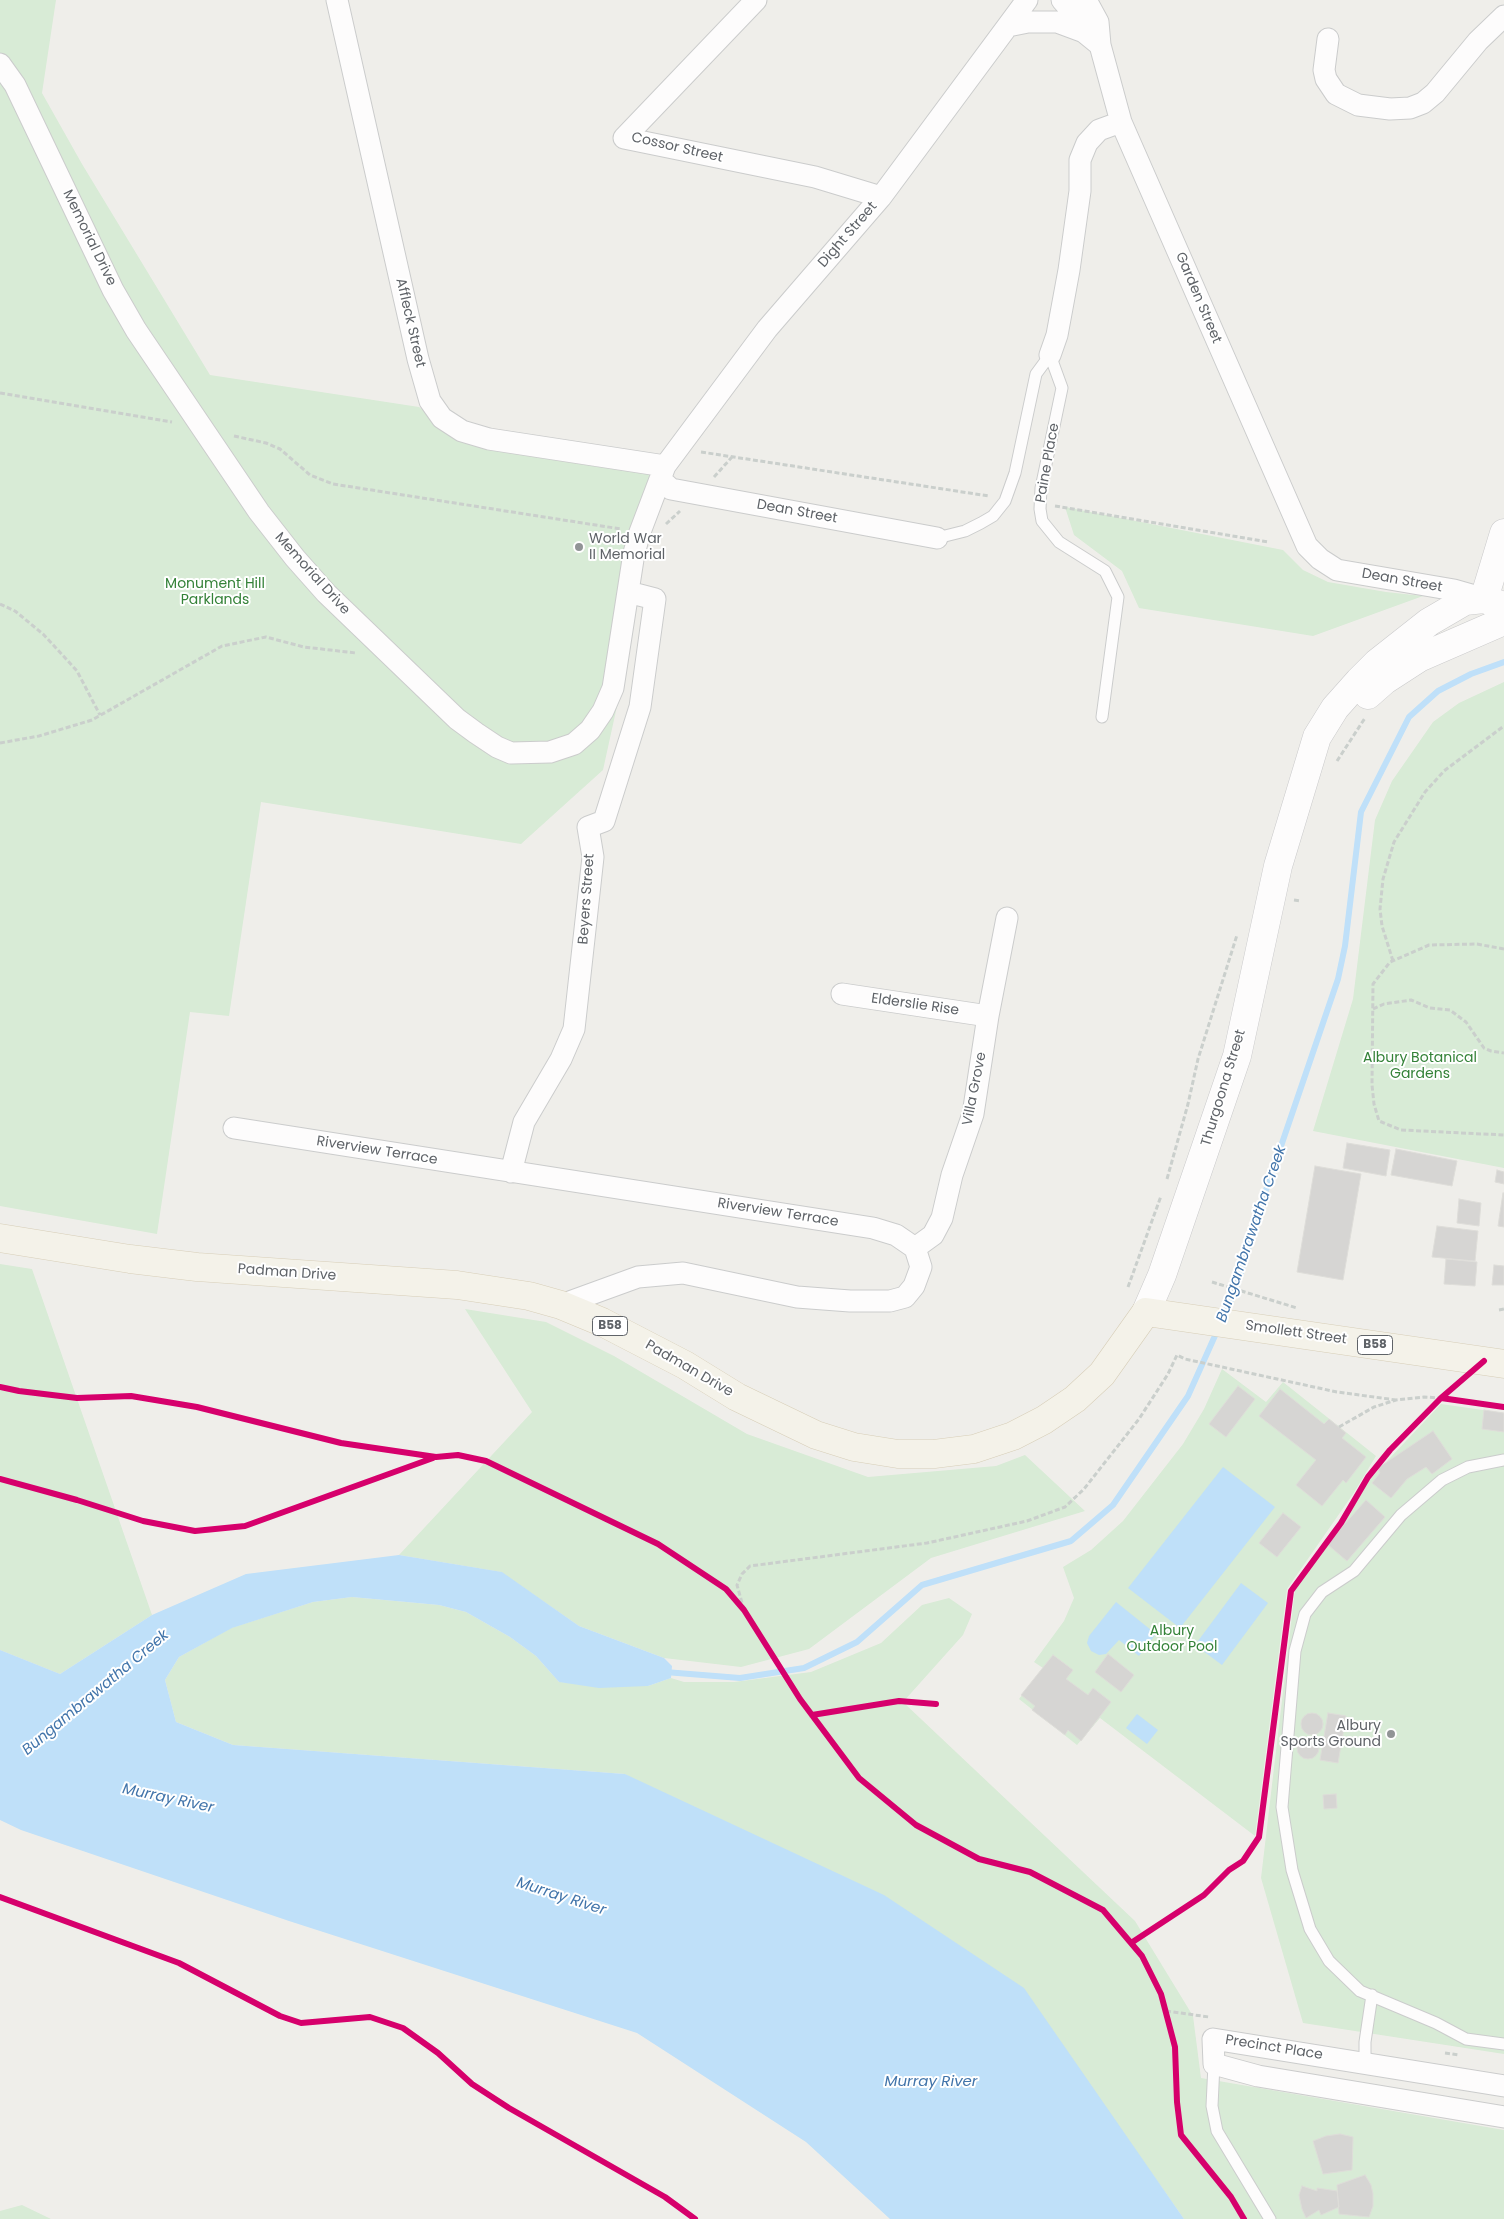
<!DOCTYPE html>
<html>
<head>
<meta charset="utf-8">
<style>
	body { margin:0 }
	canvas { display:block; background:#efeeea }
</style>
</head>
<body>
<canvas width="1504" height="2219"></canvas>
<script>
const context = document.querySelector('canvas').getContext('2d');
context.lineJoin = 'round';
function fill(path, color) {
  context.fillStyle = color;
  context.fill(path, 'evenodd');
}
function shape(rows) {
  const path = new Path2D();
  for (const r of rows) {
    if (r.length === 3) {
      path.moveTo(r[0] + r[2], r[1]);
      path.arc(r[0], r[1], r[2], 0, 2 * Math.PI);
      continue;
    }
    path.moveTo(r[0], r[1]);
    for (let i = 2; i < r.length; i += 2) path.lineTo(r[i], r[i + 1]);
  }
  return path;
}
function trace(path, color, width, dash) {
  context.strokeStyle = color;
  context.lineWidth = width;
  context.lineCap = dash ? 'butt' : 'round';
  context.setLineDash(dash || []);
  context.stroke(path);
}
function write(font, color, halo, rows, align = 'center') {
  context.font = font + ' Poppins,sans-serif';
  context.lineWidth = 4;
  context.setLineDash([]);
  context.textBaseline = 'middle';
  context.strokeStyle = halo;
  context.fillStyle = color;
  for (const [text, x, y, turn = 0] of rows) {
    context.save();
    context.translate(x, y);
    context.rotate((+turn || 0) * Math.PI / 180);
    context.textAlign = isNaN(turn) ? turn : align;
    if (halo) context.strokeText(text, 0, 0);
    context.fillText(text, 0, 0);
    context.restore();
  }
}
const green = shape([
	[0,0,56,0,42,93,82,164,210,375,419,407,440,424,662,470,629,545,619,697,603,770,521,844,261,802,229,1016,190,1012,157,1234,0,1206],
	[1065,507,1283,550,1303,570,1328,582,1386,592,1423,596,1313,636,1139,608,1122,571,1074,535],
	[1504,682,1504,1168,1313,1131,1353,999,1375,820,1392,781,1433,722,1459,703],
	[0,1264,32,1269,152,1615,60,1674,0,1650],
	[465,1309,546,1322,614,1356,747,1434,868,1477,996,1466,1025,1455,1085,1511,931,1558,809,1649,741,1667,664,1658,579,1626,501,1572,399,1555,532,1412],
	[1222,1369,1266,1402,1283,1382,1376,1456,1353,1494,1287,1589,1255,1836,1100,1718,1077,1745,1019,1699,1043,1668,1034,1662,1064,1621,1074,1598,1063,1567,1091,1550,1123,1521,1183,1444,1204,1409],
	[1441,1404,1504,1413,1504,2054,1303,2023,1261,1878,1295,1590,1370,1479],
	[352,1597,439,1605,466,1612,510,1637,536,1656,559,1682,648,1686,671,1678,684,1682,734,1682,811,1672,881,1643,922,1605,949,1598,972,1614,963,1635,903,1702,1135,1921,1193,2016,1201,2078,1504,2130,1504,2219,1184,2219,1153,2175,625,1774,233,1745,176,1722,165,1680,179,1657,231,1628,313,1602],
	[22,2205,51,2219,0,2219,0,2211]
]);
const water = shape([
	[1223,1467,1275,1507,1180,1628,1128,1588],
	[399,1555,502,1572,579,1626,664,1658,672,1666,671,1678,648,1686,599,1688,559,1682,536,1656,510,1637,466,1612,439,1605,352,1597,313,1602,232,1628,179,1657,165,1680,176,1722,233,1745,625,1774,884,1895,1024,1988,1184,2219,890,2219,806,2142,637,2033,289,1921,21,1830,0,1820,0,1650,60,1674,152,1615,246,1574],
	[1241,1583,1268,1603,1222,1665,1195,1645],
	[1116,1602,1156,1634,1139,1656,1119,1640,1106,1654,1099,1655,1091,1651,1087,1643,1089,1636],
	[1137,1714,1158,1730,1147,1744,1126,1728]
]);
const stream = shape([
	[1223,1317,1235,1292,1265,1193,1338,979,1345,946,1361,812,1409,717,1438,691,1471,674,1504,662],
	[665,1672,740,1678,804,1668,857,1642,922,1585,1071,1541,1113,1505,1188,1396,1218,1329]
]);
const building = shape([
	[1347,1143,1390,1150,1386,1176,1343,1168,1347,1143],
	[1396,1149,1457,1161,1452,1186,1391,1175,1396,1149],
	[1315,1166,1361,1174,1343,1280,1297,1272,1315,1166],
	[1497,1170,1504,1172,1504,1184,1495,1182,1497,1170],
	[1503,1193,1504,1193,1504,1227,1498,1226,1503,1193],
	[1459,1199,1481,1203,1479,1226,1457,1223,1459,1199],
	[1437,1226,1478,1231,1475,1261,1432,1257,1437,1226],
	[1446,1259,1477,1262,1475,1286,1444,1284,1446,1259],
	[1494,1265,1504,1266,1504,1285,1492,1285,1494,1265],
	[1238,1386,1255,1399,1226,1437,1209,1424,1238,1386],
	[1280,1389,1324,1424,1329,1419,1346,1433,1342,1438,1366,1457,1346,1483,1343,1480,1322,1506,1296,1485,1316,1460,1259,1416,1280,1389],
	[1484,1410,1504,1413,1504,1432,1482,1429,1484,1410],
	[1433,1431,1452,1459,1432,1474,1426,1467,1407,1479,1391,1498,1372,1483,1380,1473,1378,1468,1433,1431],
	[1366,1500,1385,1517,1347,1561,1327,1544,1366,1500],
	[1283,1513,1301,1527,1277,1557,1259,1543,1283,1513],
	[1108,1654,1134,1675,1121,1692,1095,1672,1108,1654],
	[1053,1655,1073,1670,1066,1679,1088,1695,1093,1688,1111,1702,1081,1741,1068,1730,1065,1735,1032,1710,1035,1706,1021,1695,1053,1655],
	[1328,1713,1346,1716,1338,1763,1320,1760,1328,1713],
	[1312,1724,11],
	[1308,1748,11],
	[1336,1794,1337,1808,1324,1809,1323,1795,1336,1794],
	[1340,2134,1353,2137,1352,2170,1323,2174,1313,2141,1326,2136,1340,2134],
	[1365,2175,1371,2185,1373,2194,1373,2206,1369,2217,1339,2214,1337,2185,1365,2175],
	[1302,2186,1317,2191,1317,2188,1337,2191,1339,2207,1321,2215,1319,2210,1306,2218,1302,2209,1299,2195,1302,2186]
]);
const path = shape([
	[0,393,172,422],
	[234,436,266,443,280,449,310,475,333,484,621,529],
	[701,452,989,496],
	[714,477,732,457],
	[1055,506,1268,542],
	[666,524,680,511],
	[0,604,15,611,43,634,57,649,77,671,100,715],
	[0,743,39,736,92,720,222,646,266,637,304,647,356,653],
	[1337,761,1365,718],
	[1294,900,1301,901],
	[1504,949,1477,944,1429,945,1390,962,1373,984,1372,1085,1374,1104,1379,1121,1401,1130,1504,1135],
	[1393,961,1382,926,1380,909,1383,879,1394,842,1425,792,1444,771,1504,726],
	[1373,1009,1384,1004,1411,1000,1430,1008,1450,1010,1466,1022,1484,1048,1491,1051,1504,1053],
	[1167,1179,1188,1104,1198,1059,1237,935],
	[1212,1282,1297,1308],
	[1128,1287,1161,1196],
	[1499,1310,1504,1309],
	[1339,1427,1374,1407,1396,1400,1424,1397,1441,1398],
	[744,1610,737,1585,742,1574,750,1566,927,1543,1027,1521,1065,1507,1084,1489,1139,1419,1168,1374,1177,1355,1185,1359,1337,1392,1396,1400],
	[1166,2011,1209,2017],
	[1445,2053,1459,2055]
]);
const lane = shape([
	[937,538,965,531,981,523,993,516,1005,501,1015,473,1036,374,1050,355,1062,388,1041,488,1040,509,1042,521,1059,542,1105,571,1118,597,1102,717],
	[1504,1460,1468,1467,1442,1480,1401,1515,1354,1571,1322,1592,1305,1614,1295,1651,1282,1807,1292,1870,1310,1929,1329,1961,1360,1991,1436,2023,1466,2039,1504,2044],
	[1365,2063,1365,2042,1372,1995],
	[1214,2064,1212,2106,1217,2131,1270,2219]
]);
const street = shape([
	[337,0,418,359,430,401,442,418,462,431,489,439,665,466],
	[756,0,624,138,815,177,881,197],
	[1062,0,1089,31],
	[1086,0,1098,22,1100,45,1121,122,1307,546,1320,559,1337,570,1454,590,1482,598],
	[1008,26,1028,22,1057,22,1084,32,1100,45],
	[1328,39,1324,70,1326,79,1336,94,1358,105,1390,109,1410,108,1423,103,1435,93,1478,41,1504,16],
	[0,64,15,85,113,290,136,330,259,512,295,558,326,593,457,719,476,733,497,747,511,753,550,752,574,744,590,730,603,711,613,688,634,553,640,532,665,466,767,329,881,197,1027,0],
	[1050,355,1057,335,1069,270,1080,191,1080,160,1087,143,1099,130,1121,122],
	[660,479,671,489,937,538],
	[842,994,988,1016],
	[234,1128,873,1228,896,1235,915,1248,921,1267,914,1286,905,1297,890,1301,850,1301,797,1297,683,1273,638,1277,561,1305],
	[511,1172,524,1122,561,1059,574,1029,593,857,588,827,604,821,640,707,655,599,628,592],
	[915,1248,933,1235,942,1218,952,1175,973,1114,988,1016,1007,918],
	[1504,2086,1213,2039,1214,2064,1258,2076,1504,2117]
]);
const secondary = shape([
	[1484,599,1504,533],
	[1368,695,1385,680,1419,658,1504,621],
	[1146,1312,1162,1275,1237,1056,1278,866,1317,737,1335,708,1359,681,1377,663,1429,622,1465,601,1484,599,1504,606]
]);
const primary = shape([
	[0,1238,130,1259,197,1267,457,1285,529,1296,561,1305,602,1322,685,1365,737,1397,816,1435,854,1447,898,1454,934,1454,974,1449,1013,1436,1044,1420,1075,1399,1102,1374,1146,1312,1504,1364]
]);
const cycleway = shape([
	[0,1387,19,1391,77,1398,131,1396,197,1407,341,1443,436,1457,458,1455,486,1461,658,1544,726,1589,744,1610,800,1699,859,1778,916,1825,979,1859,1030,1872,1103,1910,1142,1956,1161,1994,1175,2047,1177,2102,1181,2135,1231,2197,1244,2219],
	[1441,1398,1504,1407],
	[0,1479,77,1500,143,1521,195,1531,245,1526,433,1458],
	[812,1715,899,1701,936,1704],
	[0,1897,179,1963,280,2016,301,2023,370,2017,403,2028,438,2053,472,2084,509,2108,665,2197,695,2219],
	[1131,1943,1204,1895,1229,1870,1243,1861,1259,1837,1291,1591,1341,1523,1368,1477,1390,1450,1441,1398,1484,1361]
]);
const markers = [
	[579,547,5,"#919496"],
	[1391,1734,5,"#919496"]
];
const shields = [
	[610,1326,35],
	[1375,1345,35]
];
const shieldNames = [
	["B58",610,1326],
	["B58",1375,1345]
];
const streetNames = [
	["Cossor Street",677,148,13],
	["Dight Street",848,235,-49],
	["Memorial Drive",89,238,64],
	["Garden Street",1198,298,67],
	["Affleck Street",410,323,77],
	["Paine Place",1048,463,-80],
	["Dean Street",797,512,10],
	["Memorial Drive",312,574,48],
	["Dean Street",1402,581,10],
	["Beyers Street",587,899,-86],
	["Elderslie Rise",915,1005,8],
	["Thurgoona Street",1224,1088,-73],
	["Villa Grove",975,1089,-79],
	["Riverview Terrace",377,1151,9],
	["Riverview Terrace",778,1213,9],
	["Padman Drive",287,1273,4],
	["Smollett Street",1296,1333,8],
	["Padman Drive",689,1369,30],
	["Precinct Place",1274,2048,9]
];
const poiNames = [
	["World War",589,539],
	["II Memorial",589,555],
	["Albury",1381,1726,"right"],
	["Sports Ground",1381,1742,"right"]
];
const parkNames = [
	["Monument Hill",215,584],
	["Parklands",215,600],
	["Albury Botanical",1420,1058],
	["Gardens",1420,1074],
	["Albury",1172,1631],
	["Outdoor Pool",1172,1647]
];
const waterNames = [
	["Bungambrawatha Creek",1252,1234,-71],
	["Bungambrawatha Creek",96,1693,-40],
	["Murray River",168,1799,12],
	["Murray River",561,1897,18],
	["Murray River",931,2082]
];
fill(green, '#d8ebd6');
fill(water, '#bfe0f9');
trace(stream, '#bfe0f9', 6);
fill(building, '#d6d5d3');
trace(building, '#deddd9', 1);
trace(lane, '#cbcccc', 13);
trace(street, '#cbcccc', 23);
trace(secondary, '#cacacb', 29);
trace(primary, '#d7ceb8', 29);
trace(path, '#cacfcc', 3, [5, 2.5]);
trace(lane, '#fdfcfc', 11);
trace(street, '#fdfcfc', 21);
trace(secondary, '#fdfcfc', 28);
trace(primary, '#f4f2e9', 28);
trace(cycleway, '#d6006c', 6);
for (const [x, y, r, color] of markers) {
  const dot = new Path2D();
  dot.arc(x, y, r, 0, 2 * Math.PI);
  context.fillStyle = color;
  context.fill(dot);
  trace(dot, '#fff', 2);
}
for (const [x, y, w] of shields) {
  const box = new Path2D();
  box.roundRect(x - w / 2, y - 9.5, w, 19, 4);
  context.fillStyle = '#fff';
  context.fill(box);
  trace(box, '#5f6368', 1);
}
write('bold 12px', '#5f6368', null, shieldNames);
write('14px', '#5f6368', '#fff', streetNames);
write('14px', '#5f6368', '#fff', poiNames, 'left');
write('14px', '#348238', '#fff', parkNames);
write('italic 15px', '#4174aa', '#fff', waterNames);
</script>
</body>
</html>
